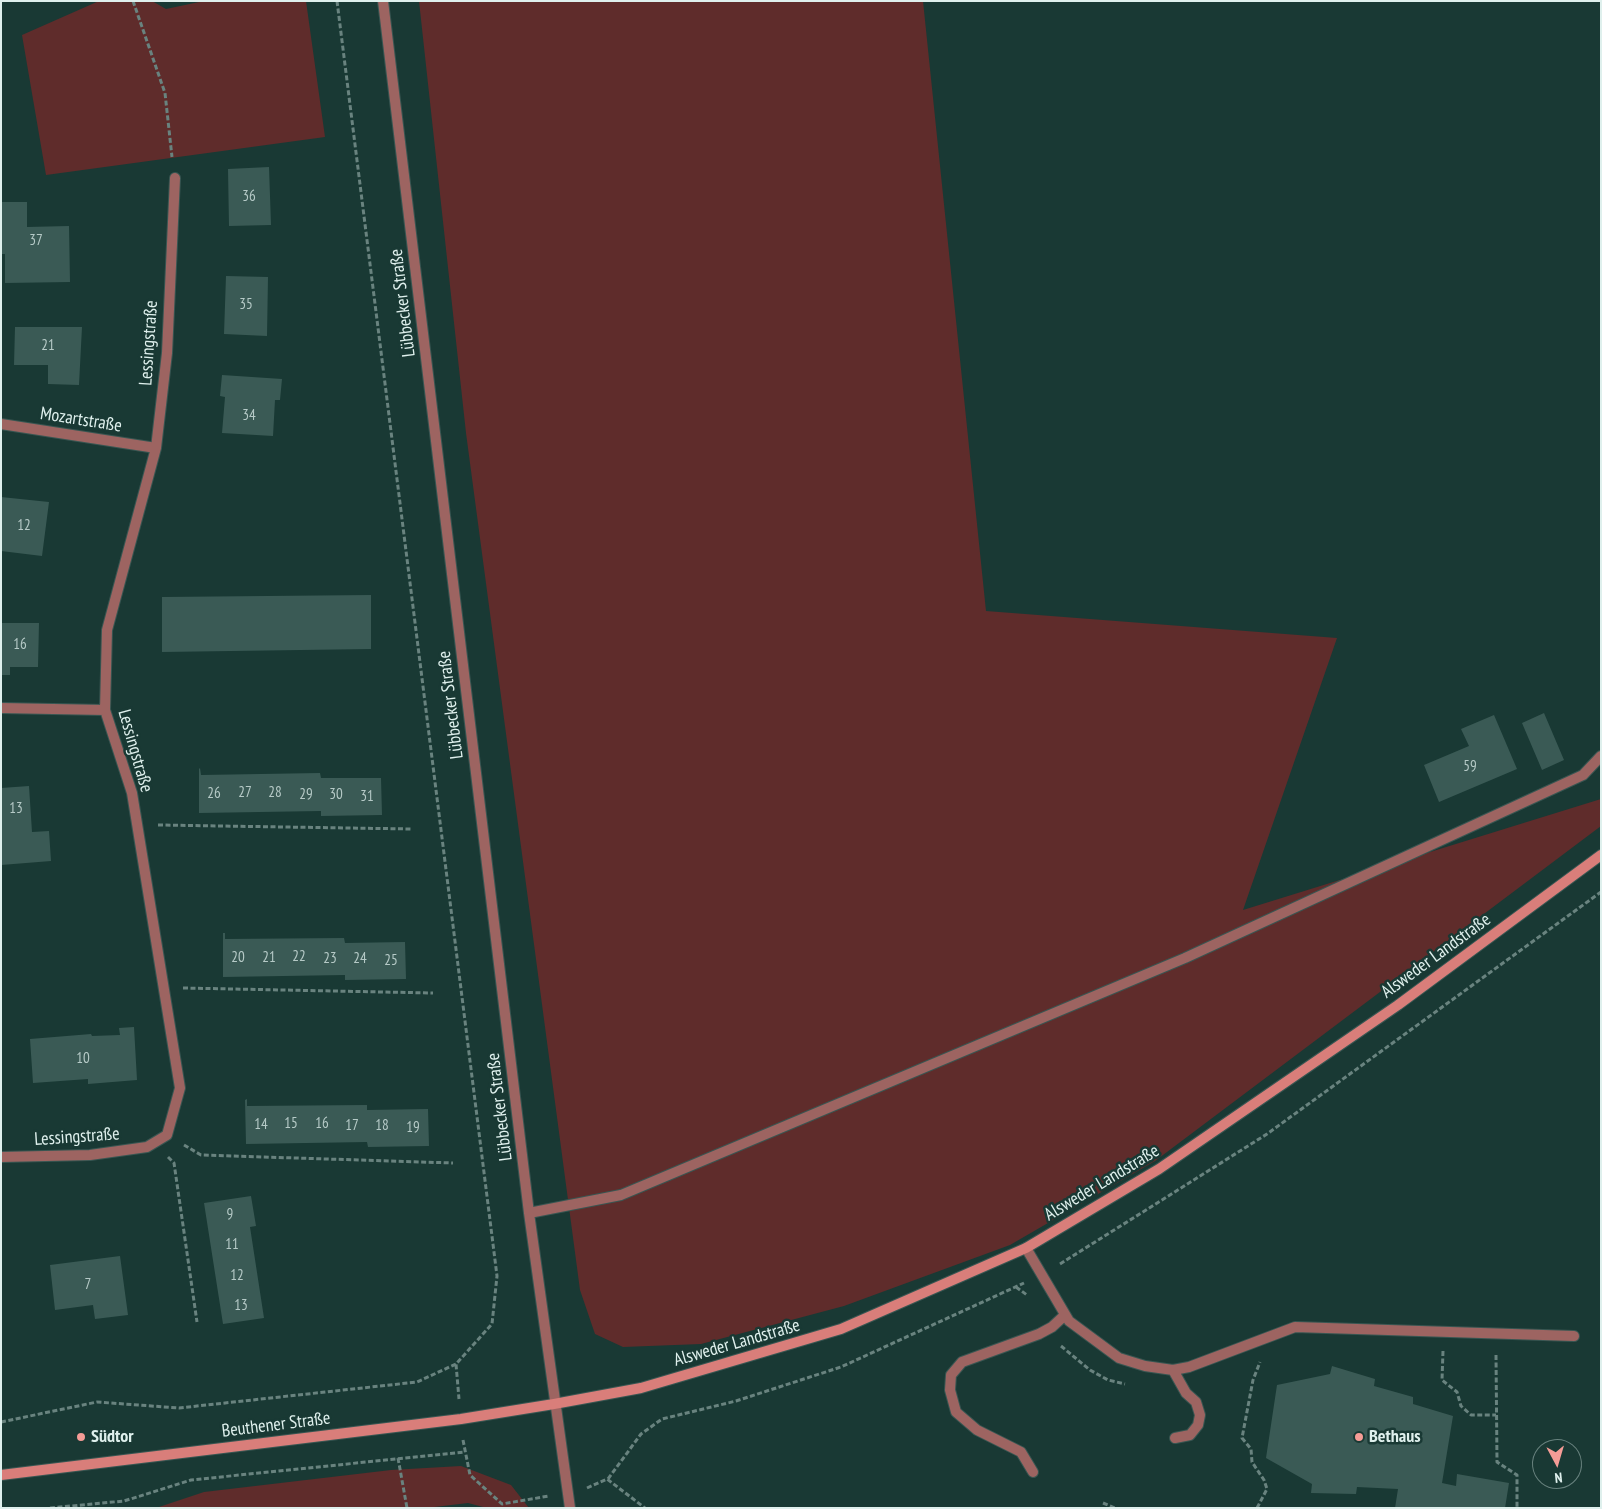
<!DOCTYPE html>
<html>
<head>
<meta charset="utf-8">
<style>
	body { margin:0 }
	#map { position:relative; width:1602px; height:1509px; overflow:hidden; background:#193934; font-family:"PT Sans Narrow",sans-serif }
	canvas { display:block }
	.frame { position:absolute; inset:0; border:2px solid #dff0ed; pointer-events:none }
	.north { position:absolute; left:1532px; top:1439px; width:50px; height:50px; box-sizing:border-box; background:#193934; border:1px solid #68827e; border-radius:50%; rotate:174deg; font-size:14px; font-weight:700; line-height:20px; text-align:center; color:#dff0ed }
	.north::after { content:''; display:block; margin:auto; width:18px; height:22px; background:#f59c96; clip-path:polygon(50% 0,100% 100%,50% 72%,0 100%) }
</style>
</head>
<body>
<div id="map">
<canvas width="1602" height="1509"></canvas>
<div class="frame"></div>
<div class="north">N</div>
</div>
<script>
const context = document.querySelector('canvas').getContext('2d');
context.lineJoin = 'round';
function fill(path, color) {
  context.fillStyle = color;
  context.fill(path, 'evenodd');
}
function shape(rows) {
  const path = new Path2D();
  for (const r of rows) {
    path.moveTo(r[0], r[1]);
    for (let i = 2; i < r.length; i += 2) path.lineTo(r[i], r[i + 1]);
  }
  return path;
}
function trace(path, color, width, dash) {
  context.strokeStyle = color;
  context.lineWidth = width;
  context.lineCap = dash ? 'butt' : 'round';
  context.setLineDash(dash || []);
  context.stroke(path);
}
function write(font, color, halo, rows, align = 'center') {
  context.font = font + ' "PT Sans Narrow",sans-serif';
  context.lineWidth = 5;
  context.setLineDash([]);
  context.textBaseline = 'middle';
  context.strokeStyle = halo;
  context.fillStyle = color;
  for (const [text, x, y, turn = 0] of rows) {
    context.save();
    context.translate(x, y);
    context.rotate((+turn || 0) * Math.PI / 180);
    context.textAlign = isNaN(turn) ? turn : align;
    if (halo) context.strokeText(text, 0, 0);
    context.fillText(text, 0, 0);
    context.restore();
  }
}
const green = shape([
	[99,1,152,1,166,9,204,1,306,1,325,137,46,175,22,35],
	[419,1,923,1,986,611,1337,638,1243,910,1601,799,1601,826,1155,1161,1010,1245,844,1306,701,1344,623,1347,595,1334,580,1290,466,433],
	[461,1466,511,1485,529,1508,487,1508,468,1503,426,1508,156,1508,204,1492,391,1470]
]);
const building = shape([
	[269,167,271,225,229,226,228,169],
	[1,202,27,202,27,227,69,226,70,282,5,283,5,254,1,254],
	[226,276,268,277,267,336,224,334],
	[15,327,82,327,79,385,48,384,48,365,14,365],
	[222,375,282,379,280,400,275,400,273,436,222,433,225,397,220,396],
	[1,497,49,502,42,556,1,551],
	[371,595,371,649,162,652,162,597],
	[1,623,39,623,38,667,10,667,10,675,1,675],
	[1544,713,1564,760,1542,770,1522,723],
	[1494,715,1517,769,1439,802,1424,765,1469,746,1461,729],
	[200,768,201,775,320,773,321,778,381,778,382,815,321,816,321,811,199,813,199,769],
	[29,786,32,832,49,831,51,861,1,865,1,788],
	[223,933,225,933,225,939,344,938,345,943,405,942,406,979,345,980,345,975,223,977],
	[134,1027,137,1080,88,1084,88,1079,33,1083,30,1039,91,1034,92,1036,120,1035,119,1028],
	[247,1099,247,1106,367,1105,367,1110,428,1109,429,1146,368,1147,367,1142,246,1144,245,1100],
	[251,1196,256,1226,250,1227,264,1318,223,1324,204,1203],
	[120,1256,128,1315,95,1319,93,1305,55,1310,50,1265],
	[1332,1366,1375,1379,1374,1386,1413,1397,1413,1404,1453,1416,1442,1483,1456,1486,1457,1474,1509,1483,1505,1508,1395,1508,1398,1489,1357,1487,1356,1494,1311,1493,1312,1484,1266,1458,1277,1385,1330,1374]
]);
const path = shape([
	[133,1,165,93,172,157],
	[337,1,497,1276,492,1324,456,1364,459,1399],
	[158,825,412,829],
	[183,988,433,993],
	[184,1145,201,1155,453,1163],
	[168,1157,174,1163,197,1322],
	[1060,1264,1267,1134,1601,892],
	[1016,1287,1027,1295],
	[1061,1346,1090,1370,1108,1380,1125,1384],
	[1443,1351,1442,1380,1457,1392,1461,1406,1471,1415,1496,1415],
	[1496,1355,1497,1462,1517,1475,1517,1508],
	[1,1422,97,1402,179,1408,417,1382,456,1364],
	[463,1440,470,1475,502,1504,549,1496],
	[398,1458,407,1508],
	[608,1479,641,1434,662,1419,736,1401,841,1367,1024,1283],
	[587,1488,607,1479,645,1508],
	[1103,1503,1115,1508],
	[50,1508,124,1501,191,1480,464,1452],
	[1257,1508,1267,1489,1264,1480,1252,1462,1251,1449,1242,1438,1253,1380,1260,1362]
]);
const lane = shape([
	[1026,1248,1069,1321,1119,1358,1145,1366,1173,1370,1189,1367,1295,1327,1574,1336],
	[1173,1370,1186,1393,1196,1402,1200,1415,1198,1425,1190,1435,1175,1438],
	[1033,1472,1021,1452,977,1430,956,1412,950,1390,951,1375,962,1362,1039,1334,1052,1327,1065,1315]
]);
const street = shape([
	[383,1,529,1213,570,1508],
	[1,424,156,448],
	[1,708,105,710],
	[1,1157,90,1155,147,1147,167,1135,180,1088,132,793,105,710,107,630,156,448,167,353,175,178],
	[529,1213,621,1195,1185,958,1583,775,1601,756]
]);
const secondary = shape([
	[1,1475,461,1419,554,1404,641,1388,841,1329,1026,1248,1159,1169,1398,1005,1601,855]
]);
const markers = [
	[81,1437,5,"#f59c96"],
	[1359,1437,5,"#f59c96"]
];
const numberNames = [
	["36",249,197],
	["37",36,241],
	["35",246,305],
	["21",48,346],
	["34",249,416],
	["12",24,526],
	["16",20,645],
	["59",1470,767],
	["27",245,793],
	["28",275,793],
	["26",214,794],
	["29",306,795],
	["30",336,795],
	["31",367,797],
	["13",16,809],
	["22",299,957],
	["20",238,958],
	["21",269,958],
	["23",330,959],
	["24",360,959],
	["25",391,961],
	["10",83,1059],
	["15",291,1124],
	["16",322,1124],
	["14",261,1125],
	["17",352,1126],
	["18",382,1126],
	["19",413,1128],
	["9",230,1215],
	["11",232,1245],
	["12",237,1276],
	["7",88,1285],
	["13",241,1306]
];
const streetNames = [
	["Lübbecker Straße",403,303,-97],
	["Lessingstraße",149,343,-86],
	["Mozartstraße",81,420,9],
	["Lübbecker Straße",451,705,-97],
	["Lessingstraße",135,751,74],
	["Alsweder Landstraße",1436,956,-36],
	["Lübbecker Straße",500,1107,-97],
	["Lessingstraße",77,1137,-4],
	["Alsweder Landstraße",1102,1183,-31],
	["Alsweder Landstraße",737,1343,-16],
	["Beuthener Straße",276,1425,-7]
];
const poiNames = [
	["Südtor",91,1437],
	["Bethaus",1369,1437]
];
fill(green, '#5f2c2b');
fill(building, '#3a5a55');
trace(lane, '#395652', 12);
trace(street, '#395652', 12);
trace(secondary, '#395652', 12);
trace(path, '#69837f', 3, [5, 2.5]);
trace(lane, '#9d6461', 10);
trace(street, '#9d6461', 10);
trace(secondary, '#d97e7a', 10);
for (const [x, y, r, color] of markers) {
  const dot = new Path2D();
  dot.arc(x, y, r, 0, 2 * Math.PI);
  context.fillStyle = color;
  context.fill(dot);
  trace(dot, '#193934', 2);
}
write('15px', '#b6cac7', null, numberNames);
write('18px', '#dff0ed', '#193934', streetNames);
write('bold 18px', '#dff0ed', '#193934', poiNames, 'left');
</script>
</body>
</html>
